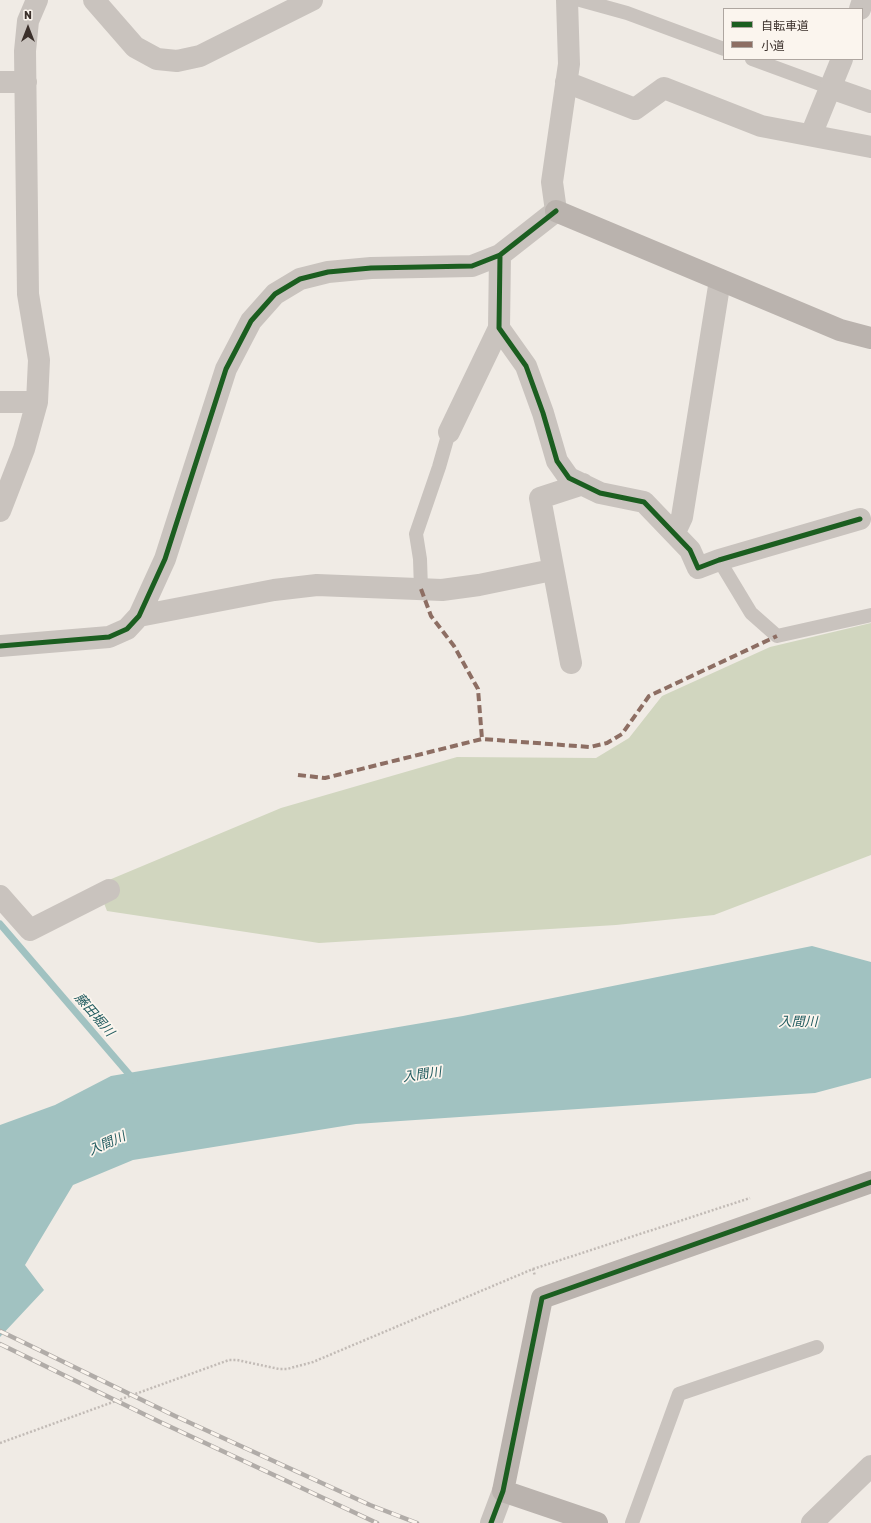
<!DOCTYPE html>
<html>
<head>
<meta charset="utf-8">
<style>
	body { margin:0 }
	#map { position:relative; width:871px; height:1523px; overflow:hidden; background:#f0ebe5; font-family:Rubik,"Noto Sans JP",sans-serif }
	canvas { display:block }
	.legend { position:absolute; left:723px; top:8px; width:140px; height:52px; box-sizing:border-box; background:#fbf5ee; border:1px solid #aea6a0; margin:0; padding:5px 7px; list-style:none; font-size:12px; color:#3b302b }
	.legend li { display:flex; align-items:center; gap:8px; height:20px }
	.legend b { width:20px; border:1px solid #aea6a0 }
	.north { position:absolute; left:8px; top:8px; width:40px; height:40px; -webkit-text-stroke:3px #fbf5ee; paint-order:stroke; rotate:0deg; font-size:11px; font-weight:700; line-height:16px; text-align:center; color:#3b302b }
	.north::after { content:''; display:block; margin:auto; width:14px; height:18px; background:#3b302b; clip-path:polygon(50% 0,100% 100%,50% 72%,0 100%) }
</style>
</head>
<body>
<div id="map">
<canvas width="871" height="1523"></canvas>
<ul class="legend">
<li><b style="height:5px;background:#1b5e20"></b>自転車道</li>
<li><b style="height:5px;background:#8d6e63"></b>小道</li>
</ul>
<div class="north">N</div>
</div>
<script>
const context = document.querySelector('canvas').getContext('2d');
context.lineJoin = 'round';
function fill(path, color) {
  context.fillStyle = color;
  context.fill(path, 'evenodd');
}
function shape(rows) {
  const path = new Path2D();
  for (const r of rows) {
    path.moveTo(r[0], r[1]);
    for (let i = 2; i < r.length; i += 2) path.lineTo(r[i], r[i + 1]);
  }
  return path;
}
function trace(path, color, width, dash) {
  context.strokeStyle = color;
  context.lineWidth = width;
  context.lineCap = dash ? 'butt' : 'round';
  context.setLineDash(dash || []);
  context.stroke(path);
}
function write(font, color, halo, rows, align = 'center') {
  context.font = font + ' Rubik,"Noto Sans JP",sans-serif';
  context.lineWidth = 3.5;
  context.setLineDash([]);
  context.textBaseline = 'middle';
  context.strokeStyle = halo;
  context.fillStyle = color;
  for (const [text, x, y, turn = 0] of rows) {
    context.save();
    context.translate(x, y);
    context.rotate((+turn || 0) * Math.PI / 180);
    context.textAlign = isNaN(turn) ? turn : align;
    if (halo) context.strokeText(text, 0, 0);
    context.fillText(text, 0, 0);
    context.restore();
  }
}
const green = shape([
	[871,623,871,855,714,915,616,925,319,943,107,911,97,885,281,808,457,757,596,758,629,738,662,696,770,647]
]);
const water = shape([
	[812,946,871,962,871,1078,815,1093,356,1124,133,1160,73,1185,25,1265,44,1290,0,1337,0,1125,55,1105,111,1076,463,1016]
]);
const stream = shape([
	[0,924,134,1080]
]);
const path = shape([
	[533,1269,750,1198],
	[0,1443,229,1360,237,1360,279,1369,287,1369,313,1362,533,1269,535,1276]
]);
const lane = shape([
	[580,0,627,13,724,49],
	[752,59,831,88],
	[719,560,751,613,777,636,871,615],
	[421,589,420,559,416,534,439,467,449,432],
	[632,1523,679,1394,817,1347]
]);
const street = shape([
	[94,0,135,47,157,59,177,61,200,56,312,0],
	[860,9,863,0],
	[0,82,26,82],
	[566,82,635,109,664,88,761,126,871,147],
	[831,88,871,102],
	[811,135,842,59],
	[500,255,499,328,526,366,543,413,557,461,569,478,600,493,644,502,690,550,698,568,719,560,860,519],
	[0,402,37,402],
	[449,432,499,328],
	[0,511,24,449,37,402,39,360,28,294,25,51,28,21,37,0],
	[675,532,682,517,720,280],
	[139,616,274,590,317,585,442,590,479,585,552,570],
	[0,646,109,637,127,629,139,616,165,559,226,369,251,321,275,294,300,279,328,272,371,268,472,266,500,255,556,211,552,182,569,64,567,0],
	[571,663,540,498,583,484],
	[0,896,30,930,109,890],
	[491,1523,503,1491],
	[812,1523,871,1466]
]);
const secondary = shape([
	[556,211,840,330,871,338],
	[597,1523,503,1491,542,1298,871,1182]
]);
const rail = shape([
	[0,1331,175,1416,370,1505,417,1523],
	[0,1344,160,1422,377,1523]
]);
const quiet = shape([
	[421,589,431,616,454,646,478,689,482,739],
	[298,775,325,778,482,739,590,747,607,743,622,734,649,696,777,636]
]);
const cycleway = shape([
	[500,255,499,328,526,366,543,413,557,461,569,478,600,493,644,502,690,550,698,568,719,560,860,519],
	[0,646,109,637,127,629,139,616,165,559,226,369,251,321,275,294,300,279,328,272,371,268,472,266,500,255,556,211],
	[491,1523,503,1491,542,1298,871,1182]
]);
const waterNames = [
	["藤田堀川",94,1015,49],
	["入間川",798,1022],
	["入間川",422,1075,-8],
	["入間川",107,1144,-24]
];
fill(green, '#d1d6bf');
fill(water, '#a1c2c1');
trace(stream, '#a1c2c1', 7);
trace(path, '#c2bbb6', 2.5, [2, 2]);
trace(lane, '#c9c3be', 14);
trace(street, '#c9c3be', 22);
trace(secondary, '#bab3ae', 22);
trace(rail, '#b1aca8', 4.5);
trace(rail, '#fbf5ee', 3, [9]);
trace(quiet, '#8d6e63', 4, [8, 4]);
trace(cycleway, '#1b5e20', 5);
write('italic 13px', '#1f5a5e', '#fbf5ee', waterNames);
</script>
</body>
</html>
